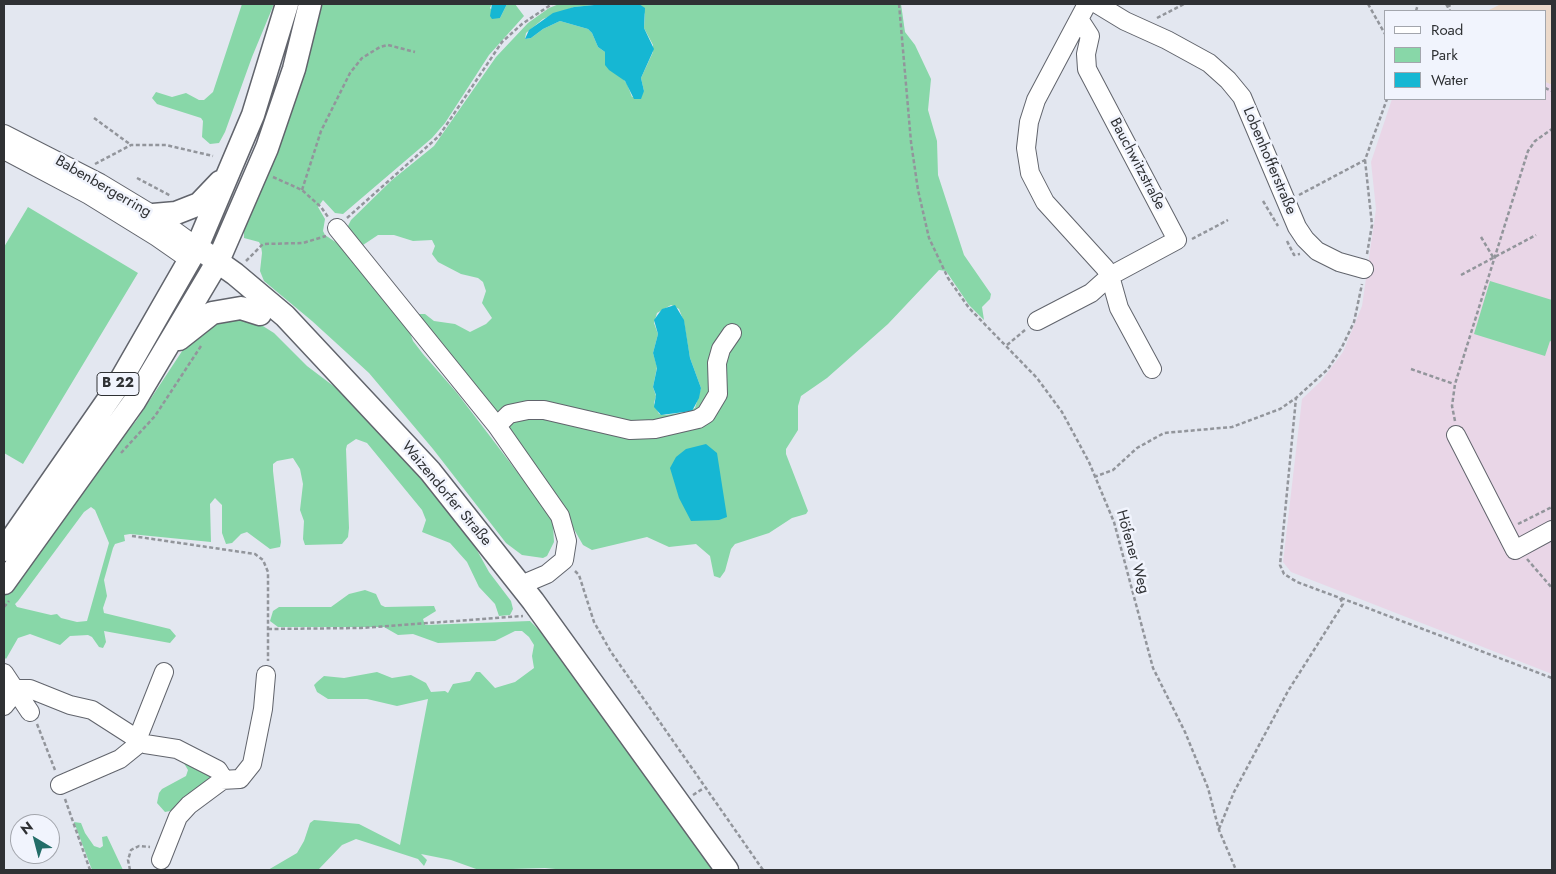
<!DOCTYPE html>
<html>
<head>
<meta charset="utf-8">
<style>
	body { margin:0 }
	#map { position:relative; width:1556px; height:874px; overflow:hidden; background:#e3e7f0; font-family:Jost,sans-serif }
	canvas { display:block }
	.frame { position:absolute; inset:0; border:5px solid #2f3134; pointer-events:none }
	.legend { position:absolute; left:1384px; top:10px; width:162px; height:90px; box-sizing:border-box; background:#f1f4fd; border:1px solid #a3a6ad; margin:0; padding:6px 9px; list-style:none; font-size:15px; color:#2f3134 }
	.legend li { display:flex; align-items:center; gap:10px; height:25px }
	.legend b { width:25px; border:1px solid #a3a6ad }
	.north { position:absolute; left:10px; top:814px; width:50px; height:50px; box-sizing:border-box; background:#f1f4fd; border:1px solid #a3a6ad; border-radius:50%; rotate:323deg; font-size:14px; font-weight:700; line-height:20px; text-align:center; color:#2f3134 }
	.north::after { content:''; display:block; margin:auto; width:18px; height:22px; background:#236d68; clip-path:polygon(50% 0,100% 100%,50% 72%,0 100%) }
</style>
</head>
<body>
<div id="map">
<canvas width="1556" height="874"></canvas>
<div class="frame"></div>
<ul class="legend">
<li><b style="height:6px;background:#fff"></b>Road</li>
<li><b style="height:14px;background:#88d7a8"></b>Park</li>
<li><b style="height:14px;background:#16b7d3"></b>Water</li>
</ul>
<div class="north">N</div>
</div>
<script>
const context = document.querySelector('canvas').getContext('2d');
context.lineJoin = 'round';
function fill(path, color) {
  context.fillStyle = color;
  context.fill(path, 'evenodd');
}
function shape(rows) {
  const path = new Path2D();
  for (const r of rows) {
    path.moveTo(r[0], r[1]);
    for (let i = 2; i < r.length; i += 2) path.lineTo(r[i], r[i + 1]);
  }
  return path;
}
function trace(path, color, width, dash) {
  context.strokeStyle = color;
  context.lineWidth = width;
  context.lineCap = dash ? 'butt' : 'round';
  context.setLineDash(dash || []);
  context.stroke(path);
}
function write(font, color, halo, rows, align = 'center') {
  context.font = font + ' Jost,sans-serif';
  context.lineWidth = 5;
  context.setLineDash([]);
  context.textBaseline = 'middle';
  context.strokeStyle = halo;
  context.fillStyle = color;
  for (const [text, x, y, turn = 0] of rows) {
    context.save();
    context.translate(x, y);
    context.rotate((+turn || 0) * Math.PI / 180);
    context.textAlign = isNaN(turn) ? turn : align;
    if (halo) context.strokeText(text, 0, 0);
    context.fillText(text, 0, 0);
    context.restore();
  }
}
const education = shape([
	[1501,4,1552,4,1552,85,1545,82,1545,11,1487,11]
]);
const medical = shape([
	[1545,82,1552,85,1552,674,1291,572,1283,562,1302,399,1321,381,1343,352,1362,306,1376,209,1371,162,1392,99,1545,99]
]);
const green = shape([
	[242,4,274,4,252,57,225,132,219,143,210,144,202,137,203,121,201,118,157,104,152,98,156,92,172,97,186,93,199,100,204,100,213,92],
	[321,4,492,4,490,8,500,18,507,4,515,4,524,16,489,55,445,123,432,138,343,214,335,213,323,200,318,207,325,219,323,231,325,235,346,249,408,327,413,341,423,354,457,393,547,511,553,524,554,542,547,556,543,558,522,555,506,543,433,449,369,373,312,321,264,281,260,271,262,253,261,246,259,242,244,238,244,227,283,135,311,47],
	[604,4,574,7,543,19,526,33,525,39,531,38,543,29,560,21,588,29,592,33,598,47,605,52,606,57,627,84,632,97,644,91,641,78,653,52,653,45,644,28,645,14,639,4,901,4,905,32,915,45,931,79,928,110,937,141,938,175,964,255,991,294,990,299,982,307,984,320,969,305,946,271,939,270,888,324,827,378,801,396,798,406,798,430,786,449,786,454,808,511,806,514,792,518,769,533,735,544,731,549,725,571,720,578,714,576,710,556,696,544,669,547,647,537,592,550,583,545,567,517,417,317,418,314,425,314,434,321,455,324,470,332,486,324,492,318,482,303,486,291,483,282,478,278,461,274,438,262,432,254,435,246,432,240,413,241,394,235,378,235,363,245,347,228,351,220,392,180,434,146,496,57,528,23,549,8,559,4],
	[671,305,679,309,684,322,690,358,701,388,695,408,686,412,666,415,659,414,654,403,656,396,653,387,657,367,653,353,658,334,654,323,657,313],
	[28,207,138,273,23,464,4,453,4,247],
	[1490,281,1552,300,1552,342,1550,341,1545,356,1474,334],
	[247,316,274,333,307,366,344,394,415,469,473,543,489,572,511,601,513,609,510,615,499,616,495,604,479,587,467,562,450,543,422,532,426,520,422,510,367,443,356,439,347,445,346,449,349,528,348,537,342,544,305,545,303,539,304,521,300,510,303,484,300,469,293,458,277,461,273,464,273,471,281,542,280,547,270,549,247,532,241,534,232,543,226,544,222,533,222,505,215,498,210,504,211,542,130,534,124,535,125,541,115,544,113,548,104,580,107,596,103,608,104,613,170,629,176,636,170,643,104,631,106,642,103,648,99,647,92,637,88,635,70,636,60,645,30,634,18,638,6,659,4,657,4,596,95,471,136,421,194,333,203,325],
	[91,507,95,510,109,543,87,621,77,622,61,618,57,614,51,615,17,607,15,604,18,601,84,512],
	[365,590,376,594,381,605,385,607,434,606,436,611,423,619,425,625,530,621,545,636,716,870,566,870,545,868,479,870,451,860,421,854,427,860,424,866,418,859,356,839,342,845,318,870,268,870,297,853,304,841,310,823,314,820,359,824,400,845,428,699,397,706,367,699,328,699,317,692,314,685,317,682,324,676,344,678,377,672,392,678,411,675,426,683,431,692,445,691,448,693,453,684,470,681,476,672,480,672,495,688,515,682,534,668,532,656,534,645,529,637,522,631,515,631,495,641,438,643,413,634,398,635,384,627,278,627,270,621,273,611,279,607,331,607,349,594],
	[182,760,216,774,175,810,165,812,157,803,159,793,162,789,186,776,188,770],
	[74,822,81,823,85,833,94,846,100,848,103,846,102,837,107,836,123,870,92,870]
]);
const water = shape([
	[492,4,507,4,500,18,492,19,490,16],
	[604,4,639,4,645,8,644,28,654,49,641,78,644,91,641,99,634,99,625,81,609,70,605,65,605,52,598,47,592,33,588,29,560,21,543,29,531,38,525,39,529,30,553,13,574,7],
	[675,305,684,320,690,358,701,388,699,398,692,411,661,415,654,407,656,395,653,387,657,368,653,353,658,334,654,320,662,309],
	[706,444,717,453,727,517,719,520,691,521,679,498,670,468,676,457,686,449]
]);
const path = shape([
	[899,4,911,142,918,190,929,238,948,278,969,308,1037,378,1062,412,1089,462,1114,522,1153,668,1185,732,1208,788,1219,830,1236,870],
	[1368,4,1385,34],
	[1446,4,1450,11],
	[1447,7,1453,4],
	[1416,11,1418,4],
	[1157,18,1184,4],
	[1545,88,1552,91],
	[94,118,131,145],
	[1365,160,1372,225,1367,254],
	[95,164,131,145,166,145,213,156],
	[273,177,302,190,321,207,328,217],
	[137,178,171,196],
	[302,190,321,131,350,73,362,58,380,47,388,45,415,52],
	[1299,195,1365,160,1387,99],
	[1263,201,1278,226],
	[347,218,439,136,502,42,522,24,552,4],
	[1481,237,1493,257],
	[1192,239,1228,220],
	[1287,241,1294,255,1300,254],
	[246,261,263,244,303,243,326,236],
	[1461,275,1536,235],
	[1007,345,1025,330],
	[1411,369,1454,384],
	[1455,421,1452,406,1455,384,1528,151,1535,141,1552,129],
	[121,453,155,416,201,346],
	[1094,477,1113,470,1137,448,1164,433,1232,427,1280,409,1296,398,1328,369,1342,347,1354,322,1362,284],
	[1518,524,1552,507],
	[132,536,255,554,263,560,268,572,268,661],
	[1527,559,1552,588],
	[575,571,579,575,594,622,611,652,763,870],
	[1341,598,1552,678],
	[4,607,9,601],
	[268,629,361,628,523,616],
	[37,724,55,770],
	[693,795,704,788],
	[65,799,90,870],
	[1219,829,1234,792,1288,691,1343,604,1340,598,1297,582,1284,574,1280,565,1296,398],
	[130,870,128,860,131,850,139,846,150,847]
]);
const minor = shape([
	[1087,4,1036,100,1029,122,1026,148,1030,173,1045,202,1105,268,1110,276,1119,308,1152,369],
	[1097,4,1125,21,1167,40,1209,63,1228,80,1242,97,1297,227,1305,239,1317,251,1339,262,1364,269],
	[4,134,100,183,153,215,197,247],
	[4,150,89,195,157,237,190,260],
	[337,228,497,426,560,516,567,541,564,560,547,574,521,585],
	[1037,321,1091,293,1110,276,1177,240,1087,69,1086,54,1090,36,1079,19],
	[497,426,509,414,528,410,544,410,630,430,655,429,698,419,706,414,718,394,717,363,721,349,732,333],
	[1456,435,1515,550,1552,530],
	[4,673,30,712],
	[4,706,16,691,20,689,30,689,70,705,92,710,145,744,177,749,218,770,223,778,220,782,189,805,178,817,161,860],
	[137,740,164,672],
	[221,780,240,779,252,764,263,709,266,675],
	[60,785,120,759,141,742]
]);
const major = shape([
	[153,215,176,213,199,204,220,182],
	[197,247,235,274,285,316,430,471,533,601,727,870],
	[179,339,212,313,241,308,260,314],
	[4,550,115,390,197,247,253,115,287,4],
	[4,583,134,402,218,261,267,148,294,69,310,4]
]);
const shields = [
	[118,384,42]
];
const shieldNames = [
	["B 22",118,384]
];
const streetNames = [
	["Lobenhofferstraße",1269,161,67],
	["Bauchwitzstraße",1137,164,62],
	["Babenbergerring",103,187,30],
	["Waizendorfer Straße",446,494,50],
	["Höfener Weg",1132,552,74]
];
fill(education, '#ecd9ca');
fill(medical, '#e9d6e7');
fill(green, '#88d7a8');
fill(water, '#16b7d3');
trace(minor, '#61646c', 20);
trace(major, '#61646c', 25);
trace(path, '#92959b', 2.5, [4, 2.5]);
trace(minor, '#fff', 18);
trace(major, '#fff', 22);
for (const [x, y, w] of shields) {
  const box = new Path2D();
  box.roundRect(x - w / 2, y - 11.5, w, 23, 4);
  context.fillStyle = '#f1f4fd';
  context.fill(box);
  trace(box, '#2f3134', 1);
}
write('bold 14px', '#2f3134', null, shieldNames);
write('15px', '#2f3134', '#f1f4fd', streetNames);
</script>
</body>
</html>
